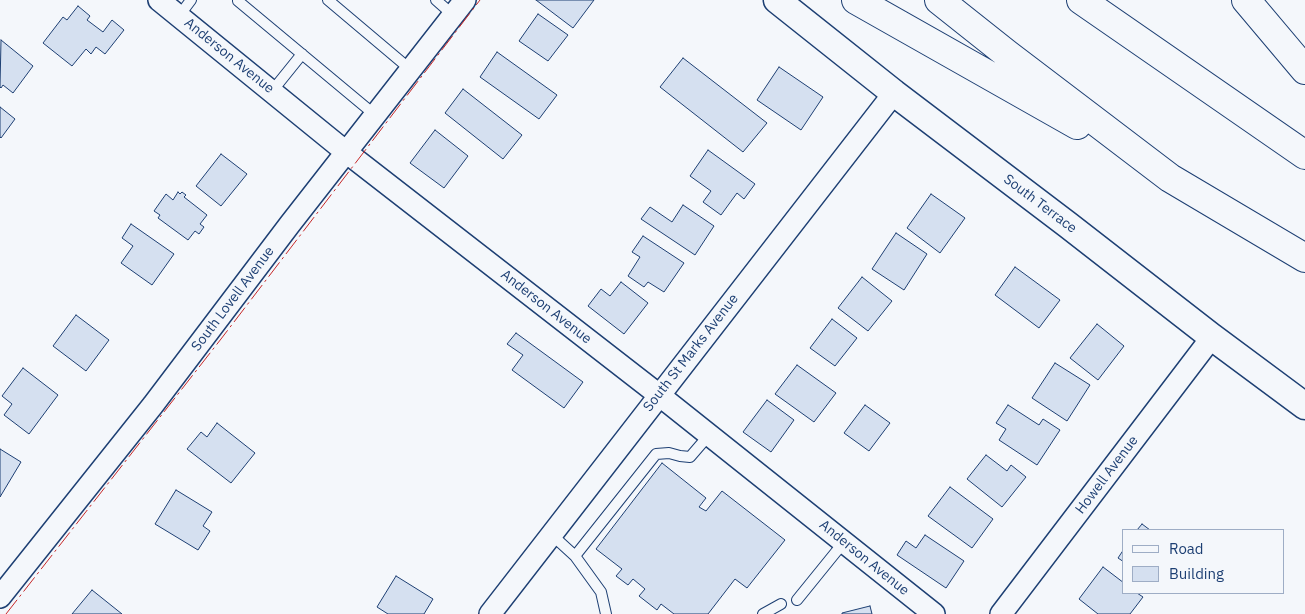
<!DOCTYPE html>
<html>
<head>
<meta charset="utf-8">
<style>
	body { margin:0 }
	#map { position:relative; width:1305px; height:614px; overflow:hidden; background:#f4f7fb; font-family:"IBM Plex Sans",sans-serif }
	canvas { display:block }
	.legend { position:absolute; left:1122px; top:529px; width:162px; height:65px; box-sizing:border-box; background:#f4f7fb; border:1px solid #9eadc5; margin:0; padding:6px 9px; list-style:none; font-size:15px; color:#1d3f73 }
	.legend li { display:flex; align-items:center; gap:10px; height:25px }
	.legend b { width:25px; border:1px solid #9eadc5 }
</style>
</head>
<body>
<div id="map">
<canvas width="1305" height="614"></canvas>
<ul class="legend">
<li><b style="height:6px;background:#f4f7fb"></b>Road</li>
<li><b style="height:14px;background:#d5e0f0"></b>Building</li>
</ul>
</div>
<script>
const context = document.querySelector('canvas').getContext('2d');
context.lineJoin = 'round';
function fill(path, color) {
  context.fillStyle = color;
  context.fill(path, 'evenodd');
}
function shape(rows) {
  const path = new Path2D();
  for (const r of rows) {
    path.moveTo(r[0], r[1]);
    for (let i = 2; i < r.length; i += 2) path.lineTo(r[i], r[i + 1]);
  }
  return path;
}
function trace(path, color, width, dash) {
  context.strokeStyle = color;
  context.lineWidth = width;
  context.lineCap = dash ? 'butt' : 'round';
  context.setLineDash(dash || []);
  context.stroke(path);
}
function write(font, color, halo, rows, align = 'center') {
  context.font = font + ' "IBM Plex Sans",sans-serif';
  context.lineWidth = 4;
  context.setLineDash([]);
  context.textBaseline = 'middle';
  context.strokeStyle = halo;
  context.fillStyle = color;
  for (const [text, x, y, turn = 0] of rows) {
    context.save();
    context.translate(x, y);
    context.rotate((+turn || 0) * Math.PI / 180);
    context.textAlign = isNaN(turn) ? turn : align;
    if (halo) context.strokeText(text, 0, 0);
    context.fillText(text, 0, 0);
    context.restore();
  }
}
const building = shape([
	[536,0,594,0,573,28,536,0],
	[78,6,90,16,87,20,103,32,112,20,124,30,105,54,96,47,91,54,86,49,72,66,43,43,63,17,67,20,78,6],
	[538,14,568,35,548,61,519,41,538,14],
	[1,40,33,66,13,93,3,85,1,88,0,87,1,40],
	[497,52,557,95,539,119,480,77,497,52],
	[683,58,767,123,743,152,660,87,683,58],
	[779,67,823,97,801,130,757,100,779,67],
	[463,89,522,135,503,159,445,113,463,89],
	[0,107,15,119,1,138,0,137,0,107],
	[435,130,468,156,444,188,410,163,435,130],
	[708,150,755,184,744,199,737,193,721,215,703,202,711,191,690,176,708,150],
	[221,154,247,174,221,206,196,186,221,154],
	[178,192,180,194,182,192,186,195,184,197,207,215,200,224,204,227,199,234,195,231,188,240,158,218,160,215,154,211,166,194,173,200,178,192],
	[931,194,965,218,940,253,907,228,931,194],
	[683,205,714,226,695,255,641,219,650,207,672,222,683,205],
	[131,224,174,254,152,285,121,263,133,246,122,238,131,224],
	[896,233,927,254,904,290,872,269,896,233],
	[643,236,684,263,664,292,648,282,644,287,628,276,640,257,632,252,643,236],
	[1015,267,1060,300,1039,328,995,295,1015,267],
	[862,277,892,301,868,331,838,308,862,277],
	[621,282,648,303,624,334,588,306,601,289,610,296,621,282],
	[76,315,109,340,86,371,53,346,76,315],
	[832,319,857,338,835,366,810,348,832,319],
	[1097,324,1124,346,1098,380,1070,358,1097,324],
	[516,333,583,382,564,408,512,370,523,355,507,344,516,333],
	[1055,363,1090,385,1067,421,1032,398,1055,363],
	[797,365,836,393,814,422,775,394,797,365],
	[23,368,58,395,29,434,4,415,12,404,2,396,23,368],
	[767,400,794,420,771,452,743,432,767,400],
	[865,405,890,423,869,451,844,433,865,405],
	[1008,405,1039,425,1043,419,1060,430,1037,465,999,440,1006,429,996,423,1008,405],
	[217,423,255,453,231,483,187,449,201,432,207,437,217,423],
	[0,449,21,462,0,497,0,449],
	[986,455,1007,471,1011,465,1026,477,1002,507,967,479,986,455],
	[662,463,706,498,699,507,706,511,722,491,785,540,747,588,735,579,708,614,674,614,661,604,657,610,639,596,645,589,633,579,628,585,616,576,622,569,596,549,662,463],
	[950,487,993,519,972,548,928,516,950,487],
	[176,490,212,512,203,526,210,531,198,550,155,524,176,490],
	[1142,524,1150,530,1137,530,1142,524],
	[925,535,964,561,946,588,897,555,906,541,916,548,925,535],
	[1124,549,1124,562,1118,558,1124,549],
	[1103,567,1124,583,1124,593,1137,593,1143,597,1130,614,1098,614,1079,599,1103,567],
	[396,576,433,599,424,614,388,614,377,607,396,576],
	[92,590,122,614,72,614,92,590],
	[870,606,872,614,842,614,842,613,870,606]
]);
const service = shape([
	[328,0,411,70],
	[436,0,453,15],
	[238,1,375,115],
	[179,16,191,0],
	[273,90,302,54],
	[551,534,575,556,601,592,606,614],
	[575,556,656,454,669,453,680,456,690,457,709,435],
	[797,600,844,542],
	[763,614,781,604]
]);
const minor = shape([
	[159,0,346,152,659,395,934,614],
	[0,597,153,405,290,224,465,0],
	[490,614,894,93],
	[1001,614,1212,337]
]);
const tertiary = shape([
	[777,0,894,93,1068,225,1212,337,1305,406]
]);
const motorway = shape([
	[856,0,1077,125],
	[939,0,1007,54,1170,178,1305,258],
	[1081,0,1305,155],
	[1246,0,1305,70]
]);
const power = shape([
	[6,614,221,339,480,0]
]);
const streetNames = [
	["Anderson Avenue",229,56,39],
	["South Terrace",1040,204,37],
	["South Lovell Avenue",233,299,-53],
	["Anderson Avenue",546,307,38],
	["South St Marks Avenue",691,353,-52],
	["Howell Avenue",1107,475,-53],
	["Anderson Avenue",864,558,39]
];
fill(building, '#d5e0f0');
trace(building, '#1d3f73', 1);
trace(service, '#1d3f73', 12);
trace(minor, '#1d3f73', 24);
trace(tertiary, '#1d3f73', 29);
trace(motorway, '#1d3f73', 30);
trace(service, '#f4f7fb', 10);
trace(minor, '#f4f7fb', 21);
trace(tertiary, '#f4f7fb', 26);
trace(motorway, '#f4f7fb', 28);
trace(power, '#c62828', 1, [18, 4, 2.5, 4]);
write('14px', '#1d3f73', '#f4f7fb', streetNames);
</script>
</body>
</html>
